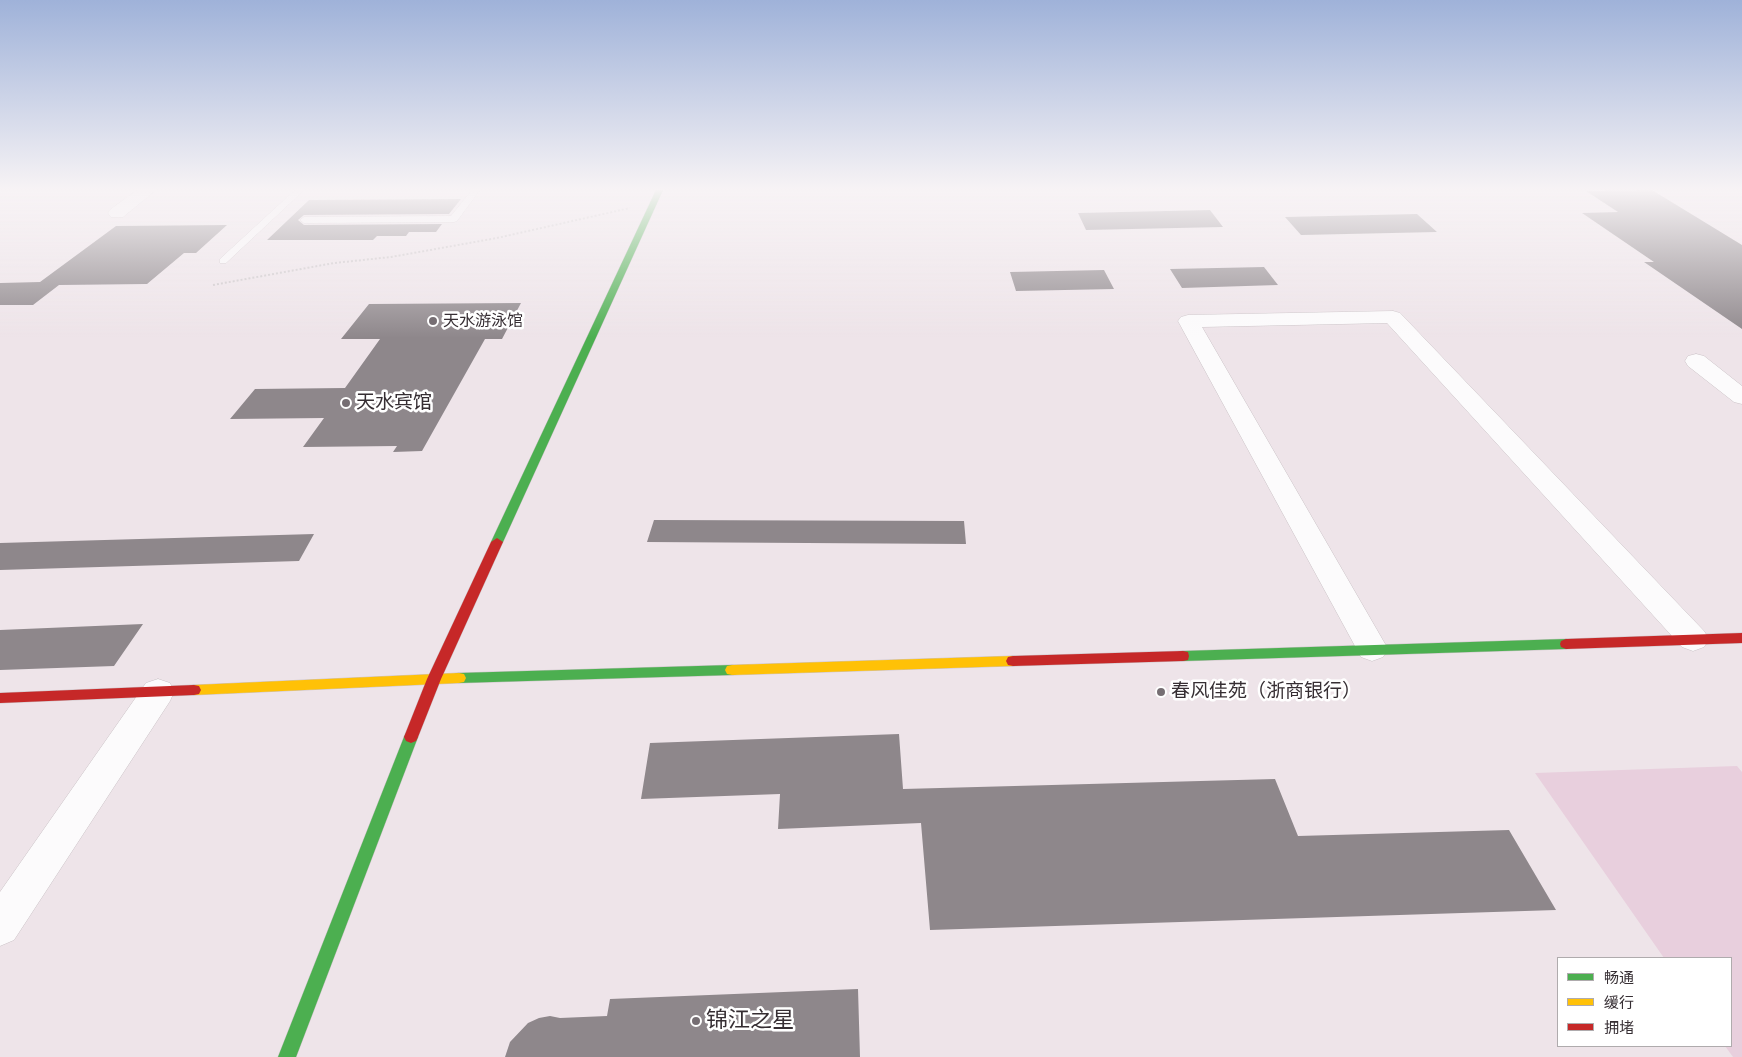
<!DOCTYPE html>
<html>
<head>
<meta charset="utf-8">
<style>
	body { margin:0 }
	#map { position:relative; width:1742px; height:1057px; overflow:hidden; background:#eee4e9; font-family:"PT Sans Narrow","Noto Sans SC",sans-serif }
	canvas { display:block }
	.legend { position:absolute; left:1557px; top:957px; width:175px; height:90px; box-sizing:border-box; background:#fff; border:1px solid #afabad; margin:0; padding:6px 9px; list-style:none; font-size:15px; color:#362e33 }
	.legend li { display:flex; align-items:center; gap:10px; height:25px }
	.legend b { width:25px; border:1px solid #afabad }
</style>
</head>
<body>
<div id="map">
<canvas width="1742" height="1057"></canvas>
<ul class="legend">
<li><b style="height:6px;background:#4caf50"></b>畅通</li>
<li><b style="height:6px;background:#ffc107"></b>缓行</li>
<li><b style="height:6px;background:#c62828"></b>拥堵</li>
</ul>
</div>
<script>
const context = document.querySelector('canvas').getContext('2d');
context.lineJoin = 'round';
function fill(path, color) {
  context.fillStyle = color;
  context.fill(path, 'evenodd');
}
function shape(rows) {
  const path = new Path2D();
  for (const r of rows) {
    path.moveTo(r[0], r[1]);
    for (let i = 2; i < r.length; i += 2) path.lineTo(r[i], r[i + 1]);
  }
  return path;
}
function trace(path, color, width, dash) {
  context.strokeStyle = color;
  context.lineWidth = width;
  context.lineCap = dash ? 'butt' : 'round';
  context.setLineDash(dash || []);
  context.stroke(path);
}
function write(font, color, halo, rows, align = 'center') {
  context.font = font + ' "PT Sans Narrow","Noto Sans SC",sans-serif';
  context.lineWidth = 5;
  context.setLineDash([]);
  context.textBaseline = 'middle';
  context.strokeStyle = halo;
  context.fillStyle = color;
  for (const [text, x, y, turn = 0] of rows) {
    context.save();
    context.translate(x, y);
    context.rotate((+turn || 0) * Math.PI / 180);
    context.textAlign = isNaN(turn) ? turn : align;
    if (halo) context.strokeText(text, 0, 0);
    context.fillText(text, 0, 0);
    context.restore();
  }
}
const green = shape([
	[1737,766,1742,772,1742,1057,1733,1057,1725,1046,1731,1046,1731,958,1664,958,1535,773]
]);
const building = shape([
	[1652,190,1742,245,1742,329,1644,262,1654,262,1582,213,1618,212,1586,191],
	[461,199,449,214,304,215,298,220,304,225,442,224,436,232,409,232,406,236,377,236,373,240,267,240,309,200],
	[1210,210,1223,227,1086,230,1078,213],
	[1417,214,1437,232,1301,235,1285,217],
	[227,225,196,253,184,253,147,284,59,285,33,305,0,305,0,283,40,282,116,226],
	[1264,267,1278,285,1182,288,1170,269],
	[1104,270,1114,289,1016,291,1010,272],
	[521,303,502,339,485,339,422,451,393,452,397,446,303,447,324,418,230,419,255,389,345,388,380,339,341,339,369,304],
	[654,520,964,521,966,544,647,542],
	[314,534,299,561,0,570,0,543],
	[143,624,114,666,0,670,0,630],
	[899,734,903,789,1275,779,1298,836,1509,830,1556,910,930,930,921,823,778,829,780,794,641,799,650,743],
	[858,989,860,1057,505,1057,510,1042,528,1023,539,1018,550,1016,560,1018,607,1016,610,999]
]);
const path = shape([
	[213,285,334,263,391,257,497,238,630,208]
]);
const lane = shape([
	[295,190,304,190,226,263,220,263,220,259,295,190],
	[472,190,480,190,457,221,454,222,304,223,300,220,304,217,451,216,472,190]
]);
const street = shape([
	[137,190,156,190,123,217,111,217,108,213,111,209,137,190],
	[1393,311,1400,313,1704,631,1709,639,1704,647,1693,651,1682,647,1387,323,1202,327,1388,649,1383,657,1372,661,1361,657,1178,321,1181,317,1188,315,1393,311],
	[1696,354,1704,356,1742,386,1742,404,1734,402,1688,366,1685,361,1688,356,1696,354],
	[158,679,170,683,174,692,170,701,14,940,0,946,0,892,146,683,158,679]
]);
const fast = shape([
	[656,190,663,190,503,542,497,546,493,545,491,542,656,190],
	[1566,639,1571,641,1572,644,1571,647,1566,649,1183,661,1178,660,1177,656,1178,652,1183,651,1566,639],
	[732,665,737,666,739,670,737,674,732,675,459,683,454,682,452,678,454,674,459,673,732,665],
	[411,731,416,733,418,737,296,1057,278,1057,404,737,406,733,411,731]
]);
const slow = shape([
	[1013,656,1018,657,1020,661,1018,665,1013,666,732,675,727,674,725,670,727,666,732,665,1013,656],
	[459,673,464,674,466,678,464,682,459,683,194,695,189,694,187,690,189,686,194,685,459,673]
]);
const jam = shape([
	[497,538,503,542,441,679,418,737,416,741,411,743,406,741,404,737,427,679,491,542,497,538],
	[1742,633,1742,643,1566,649,1561,647,1560,644,1561,641,1566,639,1742,633],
	[1183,651,1188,652,1189,656,1188,660,1183,661,1013,666,1008,665,1006,661,1008,657,1013,656,1183,651],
	[194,685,199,686,201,690,199,694,194,695,0,703,0,693,194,685]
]);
const markers = [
	[433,321,5,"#766e73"],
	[346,403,5,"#766e73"],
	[1161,692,5,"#766e73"],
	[696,1021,5,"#766e73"]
];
const farPoinames = [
	["天水游泳馆",443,321]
];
const poiNames = [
	["天水宾馆",356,403],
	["春风佳苑（浙商银行）",1171,692]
];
const nearPoinames = [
	["锦江之星",706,1021]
];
fill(green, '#e8cfdd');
fill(building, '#8e878b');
trace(lane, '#cac2c6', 1);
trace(street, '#cac2c6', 1);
trace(fast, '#cac2c6', 1);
trace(slow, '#cac2c6', 1);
trace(jam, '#cac2c6', 1);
trace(path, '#cbc6c8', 2, [2, 2]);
fill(lane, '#fcfbfc');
fill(street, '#fcfbfc');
fill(fast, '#4caf50');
fill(slow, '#ffc107');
fill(jam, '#c62828');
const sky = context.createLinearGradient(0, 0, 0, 338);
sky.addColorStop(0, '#9fb2d9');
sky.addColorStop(0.56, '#f7f3f5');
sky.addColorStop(1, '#f7f3f500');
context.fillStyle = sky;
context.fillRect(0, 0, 1742, 338);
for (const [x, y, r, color] of markers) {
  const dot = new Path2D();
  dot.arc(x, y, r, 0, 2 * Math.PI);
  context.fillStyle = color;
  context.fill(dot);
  trace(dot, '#fff', 2);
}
write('16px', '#362e33', '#fff', farPoinames, 'left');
write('19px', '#362e33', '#fff', poiNames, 'left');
write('22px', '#362e33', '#fff', nearPoinames, 'left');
</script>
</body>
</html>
